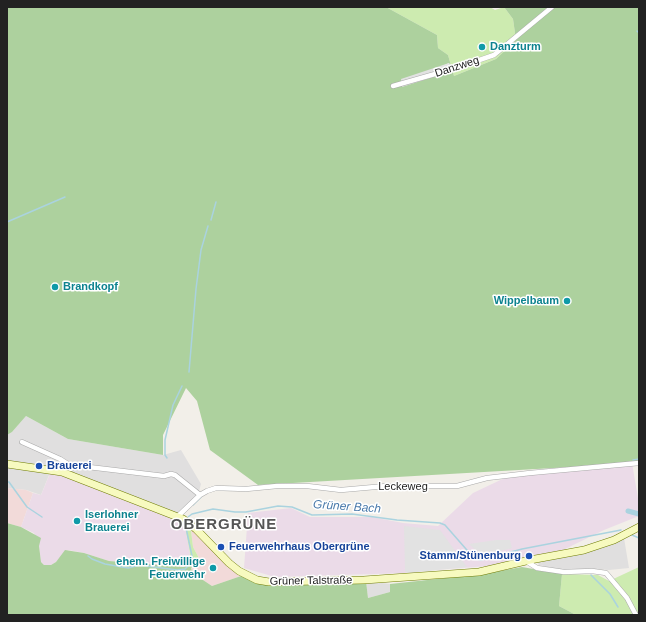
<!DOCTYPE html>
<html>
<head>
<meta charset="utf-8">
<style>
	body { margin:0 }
	#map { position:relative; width:646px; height:622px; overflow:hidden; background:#f2efe9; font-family:Helvetica,sans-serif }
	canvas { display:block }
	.frame { position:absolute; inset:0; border:8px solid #222; pointer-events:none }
</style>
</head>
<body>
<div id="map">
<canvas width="646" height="622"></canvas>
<div class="frame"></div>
</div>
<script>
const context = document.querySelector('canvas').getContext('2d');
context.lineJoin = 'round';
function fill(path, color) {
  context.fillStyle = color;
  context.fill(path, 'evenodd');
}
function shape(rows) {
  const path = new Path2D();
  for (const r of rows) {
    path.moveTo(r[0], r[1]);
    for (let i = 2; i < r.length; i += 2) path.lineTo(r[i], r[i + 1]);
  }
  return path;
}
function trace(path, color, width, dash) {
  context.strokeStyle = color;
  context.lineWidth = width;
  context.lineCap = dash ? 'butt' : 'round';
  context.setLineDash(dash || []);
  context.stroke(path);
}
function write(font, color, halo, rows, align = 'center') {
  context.font = font + ' Helvetica,sans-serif';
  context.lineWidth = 3;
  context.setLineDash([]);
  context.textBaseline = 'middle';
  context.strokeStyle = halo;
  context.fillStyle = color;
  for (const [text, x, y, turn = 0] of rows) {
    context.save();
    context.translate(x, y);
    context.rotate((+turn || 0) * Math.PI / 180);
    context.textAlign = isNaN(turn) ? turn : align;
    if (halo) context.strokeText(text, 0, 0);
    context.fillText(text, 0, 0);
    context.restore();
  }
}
const residential = shape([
	[26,416,68,439,163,455,181,450,201,484,198,495,177,516,51,470,41,495,26,490,7,488,7,435,12,432],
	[624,538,629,568,609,570,594,569,565,571,539,565,538,563,540,561,598,549],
	[366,581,390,584,390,592,368,598]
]);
const commercial = shape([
	[7,488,26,490,33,493,21,527,7,523],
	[193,528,244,575,212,586,197,576,191,569,194,562,197,564,200,560,193,547,191,531]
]);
const industrial = shape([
	[632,463,639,504,639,516,604,530,563,550,489,566,433,570,407,573,275,577,244,568,248,513,291,508,310,517,372,517,403,523,438,526,473,493,511,475],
	[51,471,184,521,190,553,187,564,184,567,138,563,109,561,84,553,68,550,56,562,51,565,44,565,41,562,39,546,34,533,21,527,33,493,41,495]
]);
const grass = shape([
	[386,7,478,7,479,8,490,7,495,10,504,7,513,19,516,40,496,59,454,76,448,55,438,48,437,35],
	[184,521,193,528,191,531,193,547,200,560,197,564,189,560,190,553],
	[639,567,639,615,576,615,559,606,562,574,598,575,609,581]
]);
const forest = shape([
	[7,7,386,7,437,35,438,48,448,55,454,76,496,59,516,40,513,19,504,7,639,7,639,461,571,467,258,485,210,450,197,401,186,388,163,435,163,455,68,439,26,416,12,432,7,435],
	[449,63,452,71,402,86],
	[7,523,21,527,41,538,39,546,41,562,44,565,51,565,56,562,65,550,84,553,109,561,184,567,187,564,189,560,194,562,191,569,197,576,212,586,244,575,257,581,366,581,368,598,390,592,390,584,483,574,522,567,562,574,559,606,576,615,7,615]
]);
const parking = shape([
	[449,63,452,71,402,87,401,79],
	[404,526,440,530,467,567,407,573,405,571],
	[496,540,510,540,512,548,482,556,469,544]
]);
const stream = shape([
	[637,31,639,33],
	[211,220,216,202],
	[7,222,65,197],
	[189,372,196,289,201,250,208,226],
	[167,458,165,455,165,440,173,405,182,386],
	[633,460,639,459],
	[7,482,9,482,27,507,42,517],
	[193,505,201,497],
	[187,520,188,517,192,514,213,509,235,512,246,512,278,506,292,507,312,515,352,514,397,520,440,523,445,525,473,557,476,559,481,560,522,549,621,530],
	[632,535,639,538],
	[88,556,92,559,105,564,128,568,140,565,177,570,185,569,190,564,192,556,185,523],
	[591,575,610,594,618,607]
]);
const canal = shape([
	[628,511,639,514]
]);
const minor = shape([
	[393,86,456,68,494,55,552,7],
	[22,442,60,459,71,466,71,469],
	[72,467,80,466,164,476,171,474,175,475,200,495],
	[177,517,200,495,207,491,216,488,246,489,277,486,307,486,341,490,386,486,457,486,487,478,530,473,639,463],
	[526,561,537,568,564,572,592,571,606,573,627,598,636,615]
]);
const secondary = shape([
	[7,464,62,472,183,519,196,529,229,563,239,571,257,580,269,582,364,580,479,572,530,560,584,550,614,540,639,527]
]);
const markers = [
	[482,47,4,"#0f9aa8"],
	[55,287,4,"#0f9aa8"],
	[567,301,4,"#0f9aa8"],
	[39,466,4,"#1a4fb4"],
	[77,521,4,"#0f9aa8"],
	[221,547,4,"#1a4fb4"],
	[529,556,4,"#1a4fb4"],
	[213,568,4,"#0f9aa8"]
];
const cultureNames = [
	["Danzturm",490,47],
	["Brandkopf",63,287],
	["Wippelbaum",559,301,"right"],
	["Iserlohner",85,515],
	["Brauerei",85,528],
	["ehem. Freiwillige",205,562,"right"],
	["Feuerwehr",205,575,"right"]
];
const streetNames = [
	["Danzweg",457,67,-18],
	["Leckeweg",403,487],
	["Grüner Talstraße",311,581,-1]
];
const transitNames = [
	["Brauerei",47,466],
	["Feuerwehrhaus Obergrüne",229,547],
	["Stamm/Stünenburg",521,556,"right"]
];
const waterNames = [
	["Grüner Bach",347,507,4]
];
const districtNames = [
	["OBERGRÜNE",224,525]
];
fill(residential, '#e0dfdf');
fill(commercial, '#f2dad9');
fill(industrial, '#ebdbe8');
fill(grass, '#cdebb0');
fill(forest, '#add19e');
fill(parking, '#e2e2e2');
trace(stream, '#aad3df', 1.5);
trace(canal, '#aad3df', 5);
trace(minor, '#a9a9a9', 5.5);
trace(secondary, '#707d05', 8);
trace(minor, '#fff', 4.5);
trace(secondary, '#f7fabf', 7);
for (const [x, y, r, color] of markers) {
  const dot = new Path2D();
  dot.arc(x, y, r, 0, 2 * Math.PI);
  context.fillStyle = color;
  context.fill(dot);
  trace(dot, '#fff', 1.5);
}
write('bold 11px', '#0d838f', '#fff', cultureNames, 'left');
write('11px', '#222', '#fff', streetNames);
write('bold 11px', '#164399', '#fff', transitNames, 'left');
write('italic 12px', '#4a7aab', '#fff', waterNames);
context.letterSpacing = '1px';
write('bold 15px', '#555', '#fff', districtNames);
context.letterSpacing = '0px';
</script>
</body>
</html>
